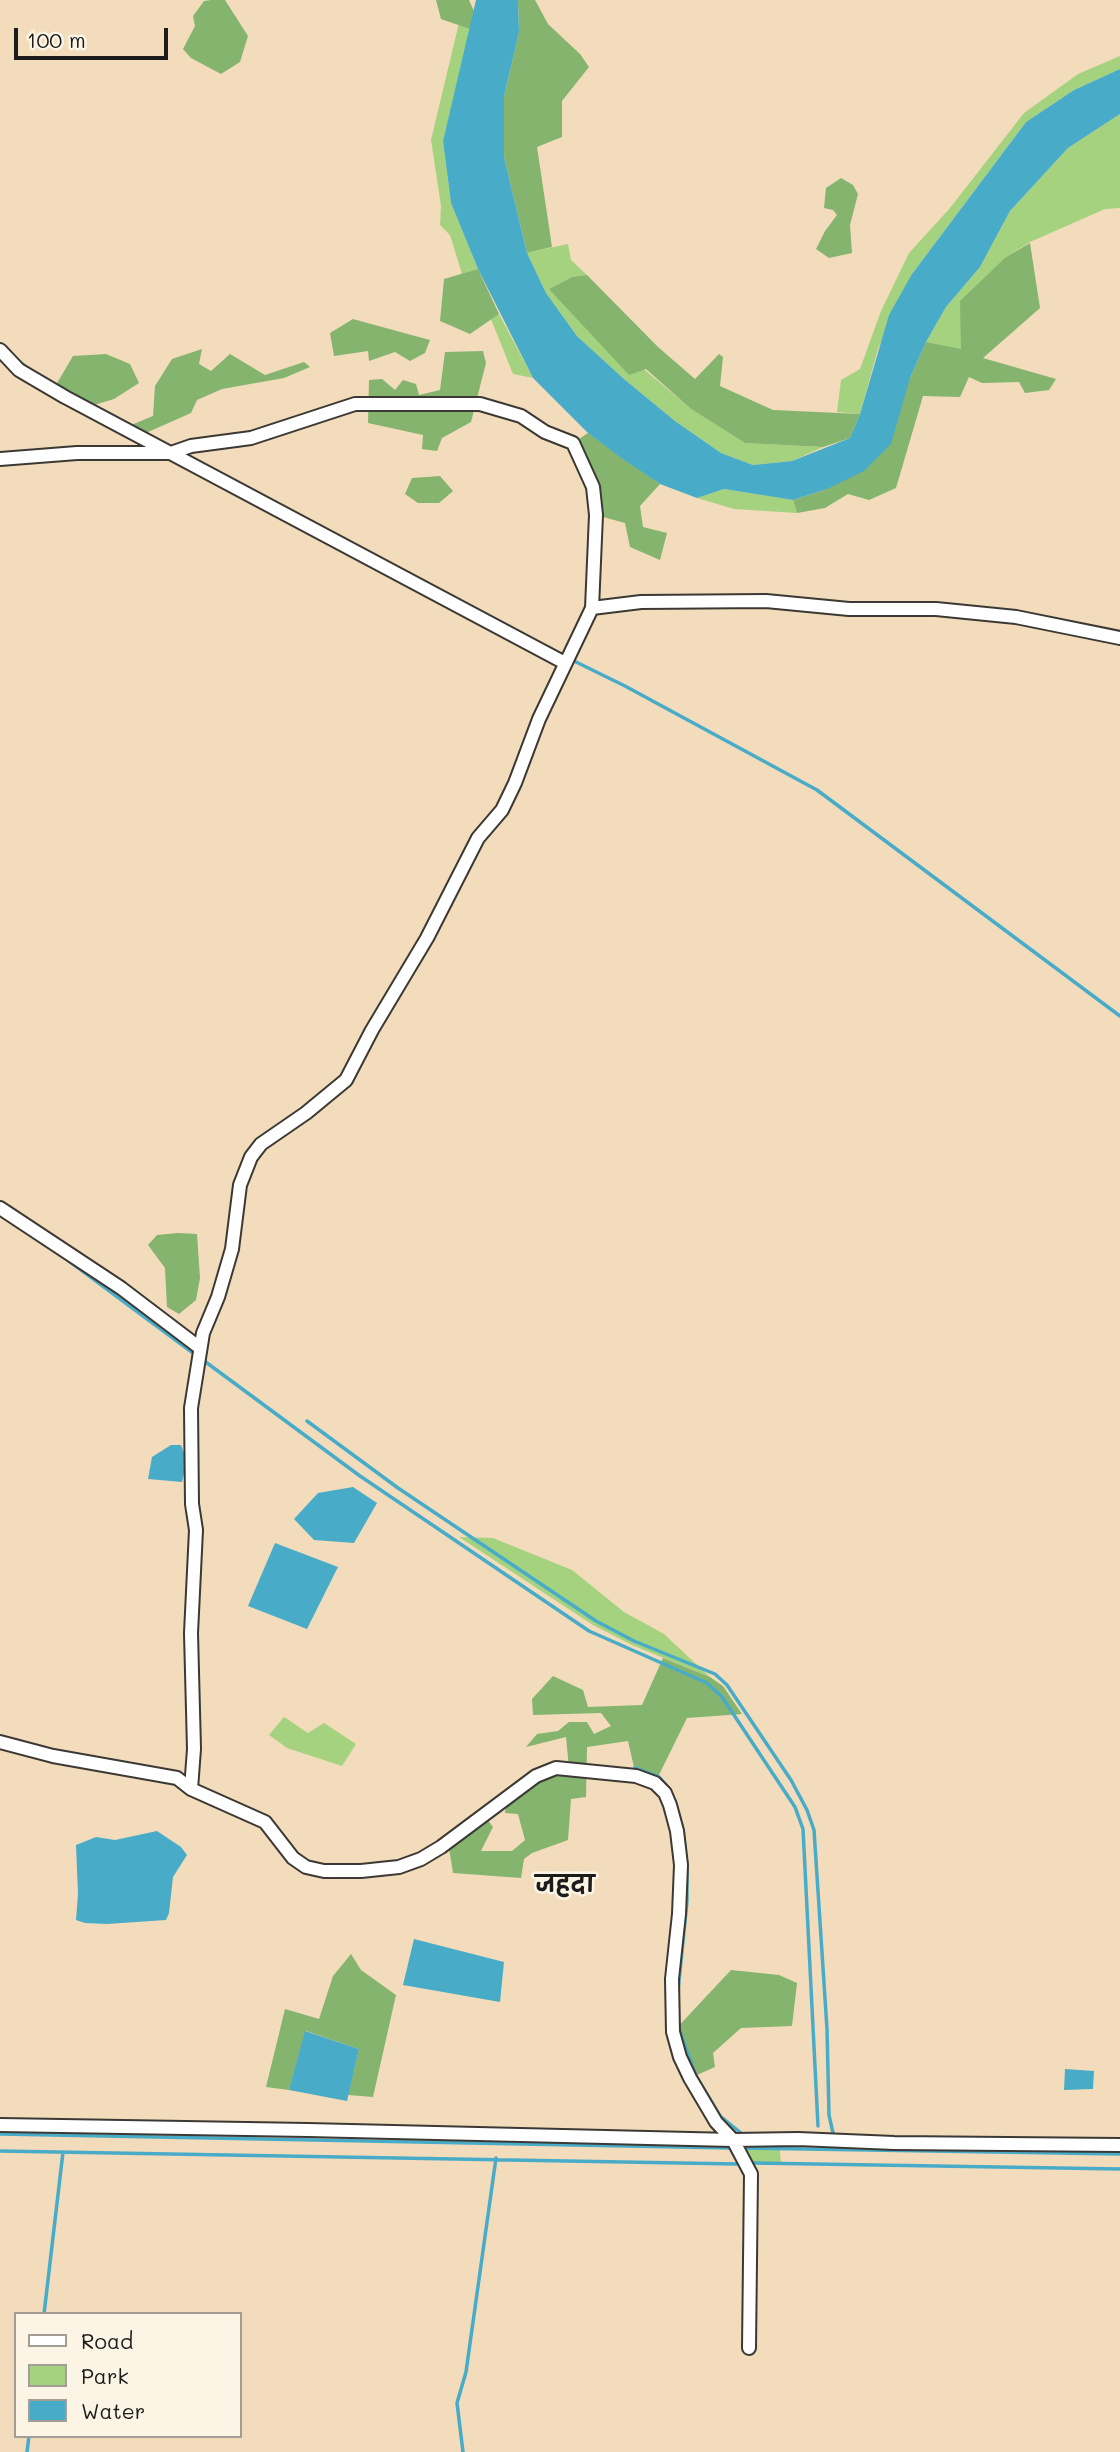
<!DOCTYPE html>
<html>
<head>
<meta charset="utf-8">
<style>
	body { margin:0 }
	#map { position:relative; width:1120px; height:2452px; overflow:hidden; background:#f2dcbc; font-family:Mali,sans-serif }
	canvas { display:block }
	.legend { position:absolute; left:14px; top:2312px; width:228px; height:126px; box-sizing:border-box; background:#fcf5e5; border:2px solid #a29e95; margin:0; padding:9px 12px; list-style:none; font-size:21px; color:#1c1c1c }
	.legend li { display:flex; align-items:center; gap:14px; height:35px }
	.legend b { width:35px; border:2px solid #a29e95 }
	.scale { position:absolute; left:14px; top:28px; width:154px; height:32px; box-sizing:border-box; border:4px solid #1c1c1c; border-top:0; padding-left:9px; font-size:21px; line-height:24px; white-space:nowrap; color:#1c1c1c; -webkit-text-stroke:5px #fcf5e5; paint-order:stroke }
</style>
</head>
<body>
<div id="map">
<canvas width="1120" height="2452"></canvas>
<ul class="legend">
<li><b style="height:9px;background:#fff"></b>Road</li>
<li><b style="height:19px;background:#a5d27f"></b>Park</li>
<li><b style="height:19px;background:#48acc8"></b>Water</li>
</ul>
<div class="scale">100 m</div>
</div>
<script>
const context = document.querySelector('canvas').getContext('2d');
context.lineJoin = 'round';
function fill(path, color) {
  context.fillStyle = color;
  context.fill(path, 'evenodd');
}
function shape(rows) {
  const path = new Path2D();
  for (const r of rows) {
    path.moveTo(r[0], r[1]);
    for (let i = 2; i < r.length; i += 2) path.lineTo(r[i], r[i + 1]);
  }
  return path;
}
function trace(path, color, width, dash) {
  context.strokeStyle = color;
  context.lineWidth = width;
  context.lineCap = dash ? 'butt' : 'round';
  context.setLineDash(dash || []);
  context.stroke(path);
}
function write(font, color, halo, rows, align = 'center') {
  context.font = font + ' Mali,"Playpen Sans Deva",sans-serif';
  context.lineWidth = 5;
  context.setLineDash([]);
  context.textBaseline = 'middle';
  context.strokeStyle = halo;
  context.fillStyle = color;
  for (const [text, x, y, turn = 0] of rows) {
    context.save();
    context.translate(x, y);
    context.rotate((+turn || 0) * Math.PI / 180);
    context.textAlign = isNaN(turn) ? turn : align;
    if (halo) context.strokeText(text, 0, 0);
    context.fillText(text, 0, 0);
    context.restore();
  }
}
const green = shape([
	[459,23,470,29,443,141,451,203,478,269,462,274,450,235,440,225,441,206,431,140],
	[1120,56,1120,69,1074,90,1026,122,912,274,878,349,860,414,837,412,841,380,860,369,881,311,909,253,950,208,1024,113,1078,74],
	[1120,114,1120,208,1105,209,1030,242,1006,257,961,350,926,342,946,307,980,267,1010,211,1068,148],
	[568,244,571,260,587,275,572,277,549,289,691,409,745,443,823,447,792,461,753,465,721,453,675,421,624,379,577,336,546,293,527,253],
	[499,314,533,378,513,374,491,319],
	[724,489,793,500,797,513,734,509,697,498],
	[459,1537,493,1538,572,1570,624,1612,664,1634,710,1677,632,1645,593,1625],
	[284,1717,308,1733,324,1723,356,1744,342,1766,287,1748,269,1735],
	[733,2140,779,2140,781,2163,753,2163,751,2174]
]);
const forest = shape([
	[211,0,225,0,248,36,240,62,221,74,191,58,183,49,195,26,193,16,204,1],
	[436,0,469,0,474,11,470,29,441,19],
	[518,0,535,0,548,24,580,54,589,67,562,101,562,137,537,147,552,247,527,253,504,157,504,97,519,32],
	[841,178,853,185,858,194,850,225,852,253,829,258,816,249,825,231,837,215,833,210,824,208,826,188],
	[1030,243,1040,308,983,358,1056,379,1049,390,1025,393,1019,382,982,383,969,377,960,397,923,396,896,488,869,500,848,494,825,508,797,513,793,500,827,489,910,378,926,342,961,349,960,301,1006,257],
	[478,269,499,314,470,334,440,321,444,279],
	[587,275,658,347,695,379,719,354,723,357,720,386,773,410,860,414,850,438,823,447,745,443,691,409,646,369,629,375,549,289,572,277],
	[353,319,404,333,430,340,425,353,410,361,395,352,369,361,368,351,334,356,330,333],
	[202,349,199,364,211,371,230,354,265,375,304,362,310,367,284,378,222,389,197,400,191,413,139,436,124,428,153,416,155,386,172,359],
	[483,351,486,363,471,422,442,438,437,451,422,449,423,435,368,423,369,380,382,379,395,390,403,380,416,384,419,395,440,390,445,352],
	[106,354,130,364,139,383,114,399,84,408,53,390,73,356],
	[588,433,660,484,640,506,643,527,667,533,660,560,630,547,625,523,596,515,573,443],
	[440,476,453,491,439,503,418,503,405,494,412,478],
	[178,1233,197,1234,200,1278,196,1300,179,1314,167,1307,165,1268,148,1245,157,1235],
	[663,1658,710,1677,723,1686,742,1714,687,1718,655,1783,636,1776,628,1741,587,1747,586,1797,571,1799,568,1840,532,1853,524,1859,521,1878,453,1873,448,1842,484,1815,493,1827,481,1851,512,1851,525,1840,518,1814,505,1813,507,1797,536,1776,569,1768,566,1737,526,1747,537,1734,558,1731,569,1722,587,1722,594,1734,611,1726,601,1713,533,1715,532,1699,553,1676,583,1690,588,1707,642,1705],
	[351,1954,361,1970,396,1995,373,2097,348,2095,359,2049,306,2031,289,2090,266,2087,285,2009,319,2019,333,1976],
	[731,1970,779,1975,797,1983,792,2026,741,2028,713,2053,715,2067,690,2078,673,2032]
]);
const water = shape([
	[476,0,518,0,519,32,504,97,504,157,527,253,546,293,577,336,624,379,675,421,721,453,753,465,792,461,850,438,860,414,889,315,912,274,1026,122,1074,90,1120,69,1120,114,1068,148,1010,211,980,267,946,307,926,342,910,378,891,444,864,471,827,489,793,500,724,489,697,498,660,484,620,457,588,433,533,378,478,269,451,203,443,141],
	[171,1445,181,1445,187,1461,182,1482,148,1479,152,1457],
	[353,1487,377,1503,354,1543,314,1540,294,1519,318,1493],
	[275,1543,338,1567,307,1629,248,1606],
	[157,1831,181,1847,187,1855,173,1877,169,1913,166,1920,107,1924,85,1923,76,1920,78,1894,76,1845,96,1837,115,1840],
	[414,1939,504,1962,500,2002,403,1985],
	[305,2031,359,2049,347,2101,289,2090],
	[1065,2069,1094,2071,1093,2089,1064,2090]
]);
const stream = shape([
	[15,358,31,371],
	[59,387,151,436],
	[548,647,561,654],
	[572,660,625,686,817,790,1120,1016],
	[69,1261,193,1353],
	[203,1360,360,1476,589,1631,707,1683,722,1697,795,1807,803,1829,818,2126],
	[307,1421,398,1488,596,1621,634,1641,715,1674,727,1685,791,1780,807,1810,814,1830,827,2029,829,2115,833,2133],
	[635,1768,659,1777,666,1785],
	[675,1801,683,1829,687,1866,687,1901,678,1991],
	[678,2026,696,2076,720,2116,741,2133],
	[0,2134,731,2148],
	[741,2148,1120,2154],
	[0,2151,737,2164],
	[753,2163,1120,2169],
	[44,2314,63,2152],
	[27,2452,29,2436],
	[463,2452,457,2403,466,2372,496,2158]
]);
const minor = shape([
	[0,350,19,370,65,397,565,663],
	[0,459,77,453,171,453,191,446,251,438,355,404,480,404,521,416,545,432,573,443,593,487,596,515,592,608,539,719,515,783,502,810,478,838,427,938,372,1030,346,1080,306,1113,261,1144,251,1157,240,1185,232,1249,218,1297,203,1333,191,1408,192,1504,196,1530,191,1633,194,1749,191,1789],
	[592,608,641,602,766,601,849,609,936,609,1016,617,1120,638],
	[0,1208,121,1288,200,1348],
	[0,1742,53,1756,177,1778,191,1789,265,1822,293,1858,306,1867,324,1871,361,1871,399,1867,421,1859,441,1847,536,1776,556,1768,636,1776,655,1783,665,1793,670,1805,677,1831,681,1865,679,1914,672,1979,673,2032,680,2057,690,2078,716,2122,733,2140,751,2174,749,2348],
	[0,2125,308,2130,733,2140,798,2139,894,2143,1120,2145]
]);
const quarterNames = [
	["जहदा",565,1885]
];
fill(green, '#a5d27f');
fill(forest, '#84b46e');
fill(water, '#48acc8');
trace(stream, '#48acc8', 3.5);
trace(minor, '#3c3934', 16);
trace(minor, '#fff', 12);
write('bold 23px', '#1c1c1c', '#fcf5e5', quarterNames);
</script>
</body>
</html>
